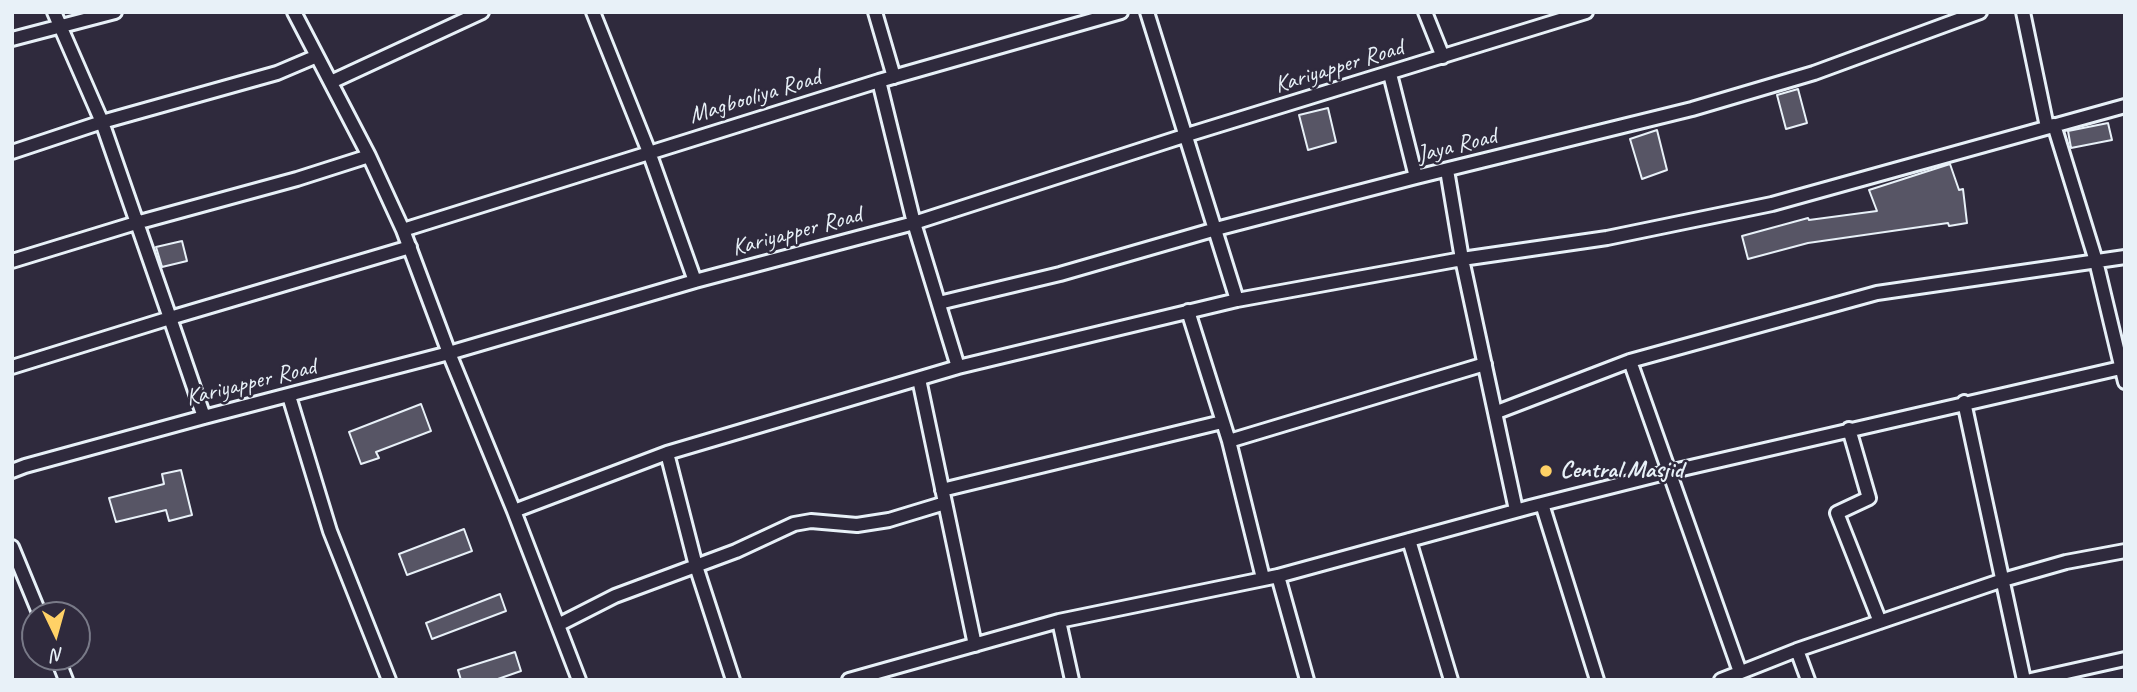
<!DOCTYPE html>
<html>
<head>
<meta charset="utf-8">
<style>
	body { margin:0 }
	#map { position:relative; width:2137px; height:692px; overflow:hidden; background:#2f2a3d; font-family:Caveat,sans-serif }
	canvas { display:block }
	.frame { position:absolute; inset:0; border:14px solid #e8f1f8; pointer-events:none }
	.north { position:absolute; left:21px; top:601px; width:70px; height:70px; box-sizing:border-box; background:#2f2a3d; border:2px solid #797a88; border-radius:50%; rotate:175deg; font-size:19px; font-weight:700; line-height:28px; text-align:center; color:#e8f1f8 }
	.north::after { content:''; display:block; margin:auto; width:24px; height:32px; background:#ffd166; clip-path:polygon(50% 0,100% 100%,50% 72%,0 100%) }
</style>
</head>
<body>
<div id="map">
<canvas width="2137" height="692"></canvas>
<div class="frame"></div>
<div class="north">N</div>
</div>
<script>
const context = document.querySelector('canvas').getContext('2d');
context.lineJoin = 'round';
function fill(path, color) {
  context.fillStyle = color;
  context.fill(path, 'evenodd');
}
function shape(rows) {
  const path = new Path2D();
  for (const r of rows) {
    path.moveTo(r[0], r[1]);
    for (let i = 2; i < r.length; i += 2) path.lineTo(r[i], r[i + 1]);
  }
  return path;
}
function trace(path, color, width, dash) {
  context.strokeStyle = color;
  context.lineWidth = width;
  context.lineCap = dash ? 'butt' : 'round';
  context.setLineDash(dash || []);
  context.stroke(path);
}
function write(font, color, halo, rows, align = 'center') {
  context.font = font + ' Caveat,sans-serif';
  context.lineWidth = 5;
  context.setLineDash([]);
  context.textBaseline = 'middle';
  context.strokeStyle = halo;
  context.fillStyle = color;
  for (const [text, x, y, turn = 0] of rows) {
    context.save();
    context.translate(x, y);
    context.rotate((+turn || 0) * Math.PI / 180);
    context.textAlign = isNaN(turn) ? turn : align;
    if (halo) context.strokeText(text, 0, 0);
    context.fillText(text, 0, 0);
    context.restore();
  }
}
const building = shape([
	[1798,89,1807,123,1786,129,1777,95,1798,89],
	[1328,108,1336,142,1308,150,1299,115,1328,108],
	[2108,123,2112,140,2071,148,2068,131,2108,123],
	[1657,130,1667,170,1642,179,1630,139,1657,130],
	[1950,164,1959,190,1963,189,1967,223,1949,226,1948,223,1808,243,1748,259,1742,236,1808,218,1809,220,1877,211,1869,190,1950,164],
	[182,241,187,261,162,267,156,247,182,241],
	[421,404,431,431,376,452,379,458,361,464,349,432,421,404],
	[181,470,192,515,169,521,166,510,116,522,109,498,164,484,162,474,181,470],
	[464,529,472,551,407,575,399,554,464,529],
	[500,594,506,611,432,639,426,623,500,594],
	[515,652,521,671,495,680,461,680,458,670,515,652]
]);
const minor = shape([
	[294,12,369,156,403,230,449,353,514,511,579,680],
	[593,12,649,152,695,281],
	[875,12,894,77],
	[1147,12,1237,300],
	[1425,12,1443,57],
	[2023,12,2047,127],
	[12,39,115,12],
	[1390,74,1416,177],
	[879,81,914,223,958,367],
	[331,82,482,12],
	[2054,125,2096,261,2125,382],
	[12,152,102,122,54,12],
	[1447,170,1462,259,1516,510],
	[403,230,879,81,1121,12],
	[12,261,136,223,297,179,369,156],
	[939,303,1060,274,1216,229,1416,177,1692,109,1814,73,1980,12],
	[1188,311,1229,441,1485,364],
	[1630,361,1740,672],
	[12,367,170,318,102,122,277,73,317,56],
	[919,379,975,645],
	[289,396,330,531,389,680],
	[1964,402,2024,680],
	[1497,412,1630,361,1877,293,2125,257],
	[204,417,170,318,410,247],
	[1849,429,1869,498,1837,513,1880,622],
	[1229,441,1263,578],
	[667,453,696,566,733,680],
	[12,471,25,466,204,417,449,353,695,281,914,223,1187,135,1586,12],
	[942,490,1222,422],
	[1542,504,1597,680],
	[514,511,667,453,958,367,1237,300,1462,259,1607,238,1772,204,2125,106],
	[1409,540,1451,680],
	[12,547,40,615],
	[1278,576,1307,680],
	[1059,621,1072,680],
	[558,625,615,596,736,551,794,524,811,521,857,525,889,520,945,503],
	[1797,650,1808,680],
	[57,657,66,680],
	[849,680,1059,621,1278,576,1530,507,1669,472,2125,367],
	[1721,680,1797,650,2003,580,2066,562,2125,551],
	[2031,680,2125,659]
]);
const markers = [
	[1546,471,7,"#ffd166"]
];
const streetNames = [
	["Kariyapper Road",1339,67,-17],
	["Magbooliya Road",755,97,-17],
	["Jaya Road",1457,146,-14],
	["Kariyapper Road",797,232,-15],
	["Kariyapper Road",251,383,-14]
];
const poiNames = [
	["Central Masjid",1560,471]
];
fill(building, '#575565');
trace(building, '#e8f1f8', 2);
trace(minor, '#e8f1f8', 18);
trace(minor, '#2f2a3d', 12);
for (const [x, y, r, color] of markers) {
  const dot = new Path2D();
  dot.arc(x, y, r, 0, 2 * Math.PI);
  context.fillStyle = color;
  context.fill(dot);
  trace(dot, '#2f2a3d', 2.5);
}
write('24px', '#e8f1f8', '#2f2a3d', streetNames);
write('bold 24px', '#e8f1f8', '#2f2a3d', poiNames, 'left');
</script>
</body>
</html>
